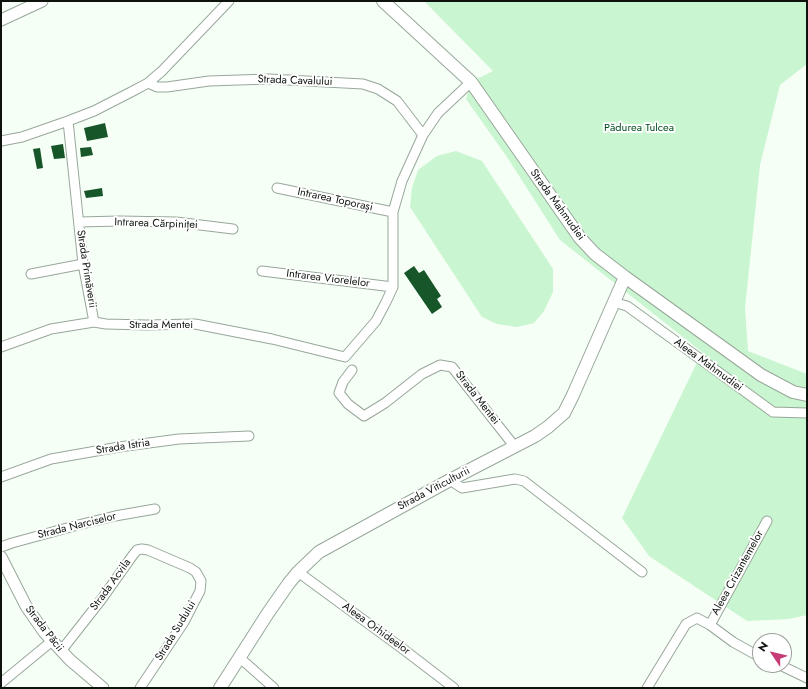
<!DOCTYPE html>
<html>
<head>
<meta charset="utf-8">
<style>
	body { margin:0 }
	#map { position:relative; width:808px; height:689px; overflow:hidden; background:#f5fff6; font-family:Jost,sans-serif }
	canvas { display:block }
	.frame { position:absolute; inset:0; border:2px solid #0d120d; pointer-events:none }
	.north { position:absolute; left:752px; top:633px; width:40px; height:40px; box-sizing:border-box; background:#fff; border:1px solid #9ea09e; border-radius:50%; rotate:305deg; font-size:11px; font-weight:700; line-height:16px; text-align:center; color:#0d120d }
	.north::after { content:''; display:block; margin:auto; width:14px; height:18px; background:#c63c75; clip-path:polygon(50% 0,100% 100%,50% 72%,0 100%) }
</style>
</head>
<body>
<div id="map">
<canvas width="808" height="689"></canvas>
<div class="frame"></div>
<div class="north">N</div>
</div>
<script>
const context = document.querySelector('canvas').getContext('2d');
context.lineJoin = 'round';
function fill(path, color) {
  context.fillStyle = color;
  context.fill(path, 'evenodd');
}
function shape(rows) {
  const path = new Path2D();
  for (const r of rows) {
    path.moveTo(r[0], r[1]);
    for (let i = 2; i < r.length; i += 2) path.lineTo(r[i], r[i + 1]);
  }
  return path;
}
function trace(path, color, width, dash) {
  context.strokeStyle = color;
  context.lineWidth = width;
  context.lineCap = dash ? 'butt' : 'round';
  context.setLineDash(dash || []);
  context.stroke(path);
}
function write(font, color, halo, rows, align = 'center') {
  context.font = font + ' Jost,sans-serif';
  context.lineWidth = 4;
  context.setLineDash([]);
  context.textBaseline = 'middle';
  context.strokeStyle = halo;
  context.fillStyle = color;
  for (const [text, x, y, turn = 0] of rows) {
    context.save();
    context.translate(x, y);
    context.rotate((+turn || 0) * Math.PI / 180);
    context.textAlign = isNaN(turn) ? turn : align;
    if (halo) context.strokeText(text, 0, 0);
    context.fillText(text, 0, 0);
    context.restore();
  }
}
const green = shape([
	[424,1,807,1,807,64,780,85,760,165,745,308,748,351,807,374,807,615,789,619,747,621,649,556,622,518,702,352,560,240,507,157,466,99,471,82,493,71],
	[456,151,482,161,553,269,553,292,544,311,534,323,517,327,497,324,482,317,410,207,412,188,418,170,437,156]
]);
const building = shape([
	[105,123,108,137,87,141,84,128],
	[63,144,65,158,54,159,51,146],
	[91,147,93,155,81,157,80,148],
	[40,148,43,168,37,169,33,149],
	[102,188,103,196,86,198,84,191],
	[414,266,419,273,424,270,441,296,437,299,442,307,432,314,404,273]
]);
const minor = shape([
	[148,83,157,87,167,87,209,81,269,79,363,84,378,89,397,101,423,135],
	[68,121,83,264,94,322],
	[1,141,22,137,68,121,94,111,133,91,148,83,162,71,229,1],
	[277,188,393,212],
	[79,222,119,221,176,222,233,229],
	[262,271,393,287],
	[31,274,83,264],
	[613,302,627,306,721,374,773,412,807,413],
	[1,347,51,329,94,322,106,324,146,325,195,324,272,339,345,357,376,321,386,302,393,287,393,212,402,181,423,135,438,113,471,82],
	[352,370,343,382,339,393,348,404,364,416,385,403,422,374,440,365,452,367,515,447],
	[1,477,51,459,119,447,179,439,249,436],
	[450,480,462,488,515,479,524,481,642,572],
	[1,547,12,543,78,525,115,516,155,509],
	[298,572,403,649,454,688],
	[710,625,767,521],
	[61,651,101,600,133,555,137,550,142,549,148,550,190,568,196,572,201,581,200,591,184,622,140,688],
	[240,658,274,688],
	[780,665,807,678],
	[1,683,52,641],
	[647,688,686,624,697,618,710,625,733,642,760,657]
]);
const tertiary = shape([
	[1,20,42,1],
	[1,557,26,606,44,632,70,660,103,688]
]);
const secondary = shape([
	[383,1,471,82,580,238,595,254,625,277,761,375,793,392,807,395],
	[220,688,268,613,289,583,298,572,319,552,450,480,535,436,548,427,564,413,573,395,625,277]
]);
const streetNames = [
	["Strada Cavalului",295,81,2],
	["Intrarea Toporași",335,200,12],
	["Strada Mahmudiei",557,205,54],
	["Intrarea Cărpiniței",156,224,2],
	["Strada Primăverii",86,269,81],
	["Intrarea Viorelelor",328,279,7],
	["Strada Mentei",161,325],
	["Aleea Mahmudiei",708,365,36],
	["Strada Mentei",477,398,52],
	["Strada Istria",123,447,-9],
	["Strada Viticulturii",434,489,-28],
	["Strada Narciselor",77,526,-14],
	["Aleea Crizantemelor",738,573,-61],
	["Strada Acvila",111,585,-54],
	["Strada Păcii",44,629,52],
	["Aleea Orhideelor",376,629,36],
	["Strada Sudului",176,631,-59]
];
const parkNames = [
	["Pădurea Tulcea",639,128]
];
fill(green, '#c9f5d0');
fill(building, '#175629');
trace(minor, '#98a79a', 11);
trace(tertiary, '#98a79a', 13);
trace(secondary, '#98a79a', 14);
trace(minor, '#fff', 9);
trace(tertiary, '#fff', 11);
trace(secondary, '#fff', 12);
write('11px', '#0d120d', '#fff', streetNames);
write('11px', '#004c1d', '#fff', parkNames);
</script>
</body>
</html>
